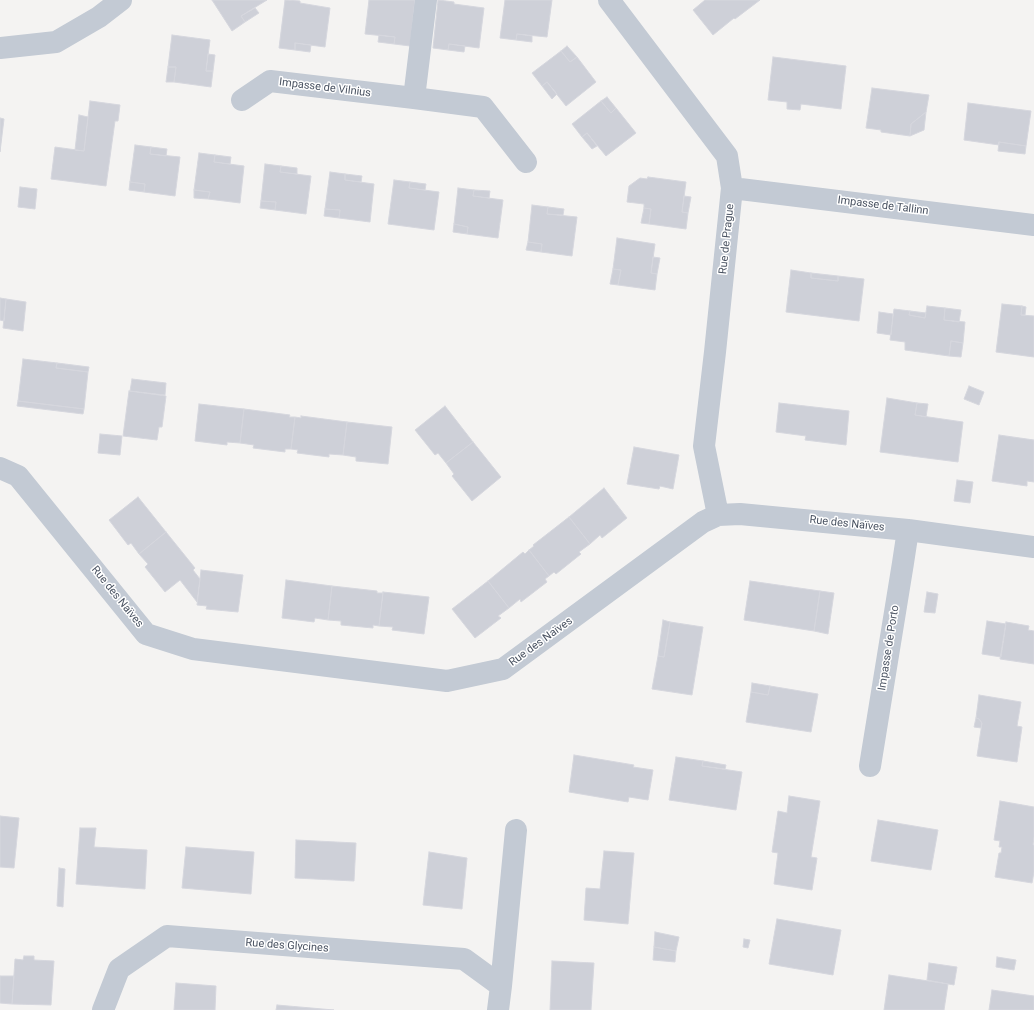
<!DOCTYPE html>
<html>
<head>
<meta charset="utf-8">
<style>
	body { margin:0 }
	canvas { display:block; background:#f4f3f2 }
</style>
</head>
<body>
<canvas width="1034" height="1010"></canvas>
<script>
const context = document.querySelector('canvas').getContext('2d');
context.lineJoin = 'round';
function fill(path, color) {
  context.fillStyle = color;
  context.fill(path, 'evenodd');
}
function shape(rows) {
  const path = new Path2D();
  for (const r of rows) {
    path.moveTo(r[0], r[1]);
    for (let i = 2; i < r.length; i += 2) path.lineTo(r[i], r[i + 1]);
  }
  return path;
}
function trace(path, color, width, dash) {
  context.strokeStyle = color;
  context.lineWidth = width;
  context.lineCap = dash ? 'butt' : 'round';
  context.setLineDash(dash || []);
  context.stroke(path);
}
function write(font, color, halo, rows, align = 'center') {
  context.font = font + ' Roboto,sans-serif';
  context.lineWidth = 3;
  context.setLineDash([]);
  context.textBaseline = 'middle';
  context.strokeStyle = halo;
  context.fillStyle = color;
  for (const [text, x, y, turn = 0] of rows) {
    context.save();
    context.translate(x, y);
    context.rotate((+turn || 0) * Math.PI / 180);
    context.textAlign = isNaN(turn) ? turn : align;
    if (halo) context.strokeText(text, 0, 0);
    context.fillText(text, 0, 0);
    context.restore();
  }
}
const building = shape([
	[212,0,267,0,241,16,245,22,232,31,212,0],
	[285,0,300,1,300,3,330,8,325,47,295,43,295,50,279,48,285,0],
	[369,0,415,0,410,46,394,44,395,37,365,34,369,0],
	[438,0,454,2,454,4,484,8,479,48,449,44,448,50,433,48,438,0],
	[505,0,552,0,547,37,517,34,516,40,500,38,505,0],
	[705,0,760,0,735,19,734,18,713,35,693,10,705,0],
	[255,8,259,13,245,22,241,16,255,8],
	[517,34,532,36,532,42,516,40,517,34],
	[172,35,210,40,206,71,213,71,211,87,174,82,176,67,168,67,172,35],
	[379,35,395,37,394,44,378,42,379,35],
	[295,43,311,45,310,52,295,50,295,43],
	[449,44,465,46,464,52,448,50,449,44],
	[567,46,577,57,570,62,561,51,567,46],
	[561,51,570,62,577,57,596,82,566,106,547,82,542,86,532,73,561,51],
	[208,54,215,55,213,71,206,71,208,54],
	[773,57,846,66,841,109,801,104,800,110,787,109,787,102,768,100,773,57],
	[168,67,176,67,174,82,166,82,168,67],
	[547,82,557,94,552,99,542,86,547,82],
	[872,88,929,95,926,112,911,124,910,136,881,132,881,130,866,128,872,88],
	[607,97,616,108,611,113,601,101,607,97],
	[90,101,120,105,118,121,115,121,106,186,51,179,55,147,84,151,90,101],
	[601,101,611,113,616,108,636,133,606,156,587,133,582,137,572,124,601,101],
	[968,103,1031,111,1026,146,999,142,999,145,964,140,968,103],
	[926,112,924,130,910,136,911,124,926,112],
	[79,115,88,117,84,151,75,150,79,115],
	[0,118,4,119,0,152,0,118],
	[587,133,597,146,592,149,582,137,587,133],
	[999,142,1026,146,1025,154,998,151,999,142],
	[135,145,151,147,150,154,180,157,175,196,144,192,145,184,130,182,135,145],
	[151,147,167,149,166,156,150,154,151,147],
	[199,153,215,155,214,162,244,166,240,203,208,199,210,192,194,190,199,153],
	[215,155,231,157,230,164,214,162,215,155],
	[265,164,281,166,280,172,311,176,306,214,275,210,276,202,261,201,265,164],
	[281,166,297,168,297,174,280,172,281,166],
	[330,172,345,174,345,180,374,184,370,222,339,218,340,210,325,209,330,172],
	[345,174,362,176,361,182,345,180,345,174],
	[648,177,686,182,682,212,688,213,686,229,649,224,651,209,644,208,644,204,627,202,629,186,640,178,647,179,648,177],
	[394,180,410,182,409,188,439,192,434,230,388,224,394,180],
	[130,182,145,184,144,192,129,190,130,182],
	[410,182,426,184,425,190,409,188,410,182],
	[20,187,37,189,35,209,18,207,20,187],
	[458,188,474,190,473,196,503,200,498,238,467,234,468,227,454,224,458,188],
	[194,190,210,192,208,199,194,198,194,190],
	[474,190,490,191,489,198,473,196,474,190],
	[684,196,691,197,688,213,682,212,684,196],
	[261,201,276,202,275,210,260,208,261,201],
	[532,205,548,207,547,214,577,217,572,256,541,252,542,244,528,242,532,205],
	[548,207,564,209,563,215,547,214,548,207],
	[644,208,651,209,649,224,641,223,644,208],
	[325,209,340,210,339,218,324,216,325,209],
	[454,224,468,227,467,234,453,232,454,224],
	[617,238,655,244,651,273,657,274,655,290,618,285,621,270,613,269,617,238],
	[528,242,542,244,541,252,526,250,528,242],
	[653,257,660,258,657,274,651,273,653,257],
	[613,269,621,270,618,285,610,284,613,269],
	[791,270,811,273,811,278,838,281,838,276,864,279,859,321,786,312,791,270],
	[811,273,838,276,838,281,811,278,811,273],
	[0,298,6,299,4,321,0,320,0,298],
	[6,299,26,302,23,331,3,328,6,299],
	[1002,304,1022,306,1021,315,1034,316,1034,357,996,352,1002,304],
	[927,306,945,308,944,320,965,322,963,343,951,341,949,356,905,350,905,342,890,340,894,309,910,311,909,315,925,318,927,306],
	[1022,306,1026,307,1025,315,1021,315,1022,306],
	[945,308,961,310,959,322,944,320,945,308],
	[910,311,926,313,925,318,909,315,910,311],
	[879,312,893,314,891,335,877,333,879,312],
	[951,341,963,343,961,357,949,356,951,341],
	[23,359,57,363,56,368,88,372,84,409,18,401,23,359],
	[57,363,89,367,88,372,56,368,57,363],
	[132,379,166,383,165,395,130,391,132,379],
	[969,386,984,392,979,405,964,399,969,386],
	[129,391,166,396,162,427,159,427,157,440,123,436,129,391],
	[887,398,917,403,915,415,963,422,958,462,880,452,887,398],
	[18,401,84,409,83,414,17,406,18,401],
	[779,403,849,411,846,445,805,440,806,436,776,432,779,403],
	[917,403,928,404,926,417,915,415,917,403],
	[199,404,244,409,240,443,227,442,227,445,195,441,199,404],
	[445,406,473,442,446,463,438,453,435,455,415,430,445,406],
	[244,409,290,415,289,417,295,417,291,449,285,449,285,452,253,448,254,445,240,443,244,409],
	[301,416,347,422,343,455,329,454,329,457,297,453,298,450,291,449,295,417,301,418,301,416],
	[347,422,392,427,388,464,356,461,356,457,343,455,347,422],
	[100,434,122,436,120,455,98,453,100,434],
	[999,435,1034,440,1034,482,1027,481,1027,486,992,481,999,435],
	[473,442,501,477,472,501,452,476,454,474,446,463,473,442],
	[634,447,679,455,673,489,660,486,659,489,627,484,634,447],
	[957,480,973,482,970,503,954,501,957,480],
	[604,488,627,518,602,538,600,535,590,544,569,517,604,488],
	[138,497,166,532,139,554,131,543,128,545,109,520,138,497],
	[569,517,590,544,579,552,581,554,556,574,554,572,549,576,529,550,534,546,533,545,569,517],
	[166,532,195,568,193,570,200,579,197,602,180,580,165,592,145,567,148,564,139,554,166,532],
	[529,550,549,576,545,579,547,582,521,602,520,599,509,608,488,581,523,552,525,554,529,550],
	[201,570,243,575,238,612,206,609,207,606,197,605,201,570],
	[286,580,332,586,328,620,315,618,314,622,282,618,286,580],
	[488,581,509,608,498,616,501,618,475,638,452,609,488,581],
	[750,581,820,591,814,631,744,620,750,581],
	[332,586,377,591,377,593,383,593,379,626,373,625,373,628,341,625,341,621,328,620,332,586],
	[820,591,834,593,828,634,814,631,820,591],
	[383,592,429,597,424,634,392,630,393,627,379,626,383,592],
	[927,592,938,594,935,613,924,612,927,592],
	[663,620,670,622,664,657,658,656,663,620],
	[987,621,1006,624,1001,657,982,654,987,621],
	[670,622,703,627,692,695,652,689,658,656,664,657,670,622],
	[1006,622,1029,626,1028,630,1034,631,1034,664,1000,659,1006,622],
	[752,683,770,686,768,695,751,692,752,683],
	[770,686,818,694,811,732,746,722,751,692,768,695,770,686],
	[979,695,1021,702,1017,726,1022,727,1017,762,977,756,982,723,979,719,976,718,979,695],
	[976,718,979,719,982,723,981,728,974,727,976,718],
	[574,755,634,765,633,767,653,770,648,800,629,797,628,802,569,792,574,755],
	[676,757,703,761,702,766,742,772,736,810,669,800,676,757],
	[703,761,726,765,725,769,702,766,703,761],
	[789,796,820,801,811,857,817,858,812,890,774,884,778,853,772,852,778,811,787,813,789,796],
	[1000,801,1034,807,1034,837,1033,845,1034,845,1034,872,1032,883,995,877,999,853,1001,853,1002,847,999,847,1000,841,994,840,1000,801],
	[0,816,19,818,14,868,0,867,0,816],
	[878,820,938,830,931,870,871,861,878,820],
	[80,828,96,828,94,847,147,850,145,889,76,884,80,828],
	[296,840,356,843,354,881,295,878,296,840],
	[186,847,254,852,251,894,182,888,186,847],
	[604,851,634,853,628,924,584,920,586,888,600,889,604,851],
	[429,852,467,858,462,909,423,905,429,852],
	[59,868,65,869,63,907,57,906,59,868],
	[777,919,841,930,833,975,769,964,777,919],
	[655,932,679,937,676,951,654,947,655,932],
	[744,939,750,940,748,948,743,947,744,939],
	[654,947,676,951,675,962,653,960,654,947],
	[24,956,34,956,34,960,54,961,51,1005,12,1004,15,959,23,960,24,956],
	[997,957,1016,960,1014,970,996,967,997,957],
	[552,961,594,963,591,1010,550,1010,552,961],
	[929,963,957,967,954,985,927,980,929,963],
	[889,975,948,984,944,1010,884,1010,889,975],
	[0,976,14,976,12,1004,0,1003,0,976],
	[176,983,216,986,215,1010,174,1010,176,983],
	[992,990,1034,996,1034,1010,989,1010,992,990],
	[277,1005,334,1010,276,1010,277,1005]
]);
const minor = shape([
	[609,0,727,156,732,188,715,352,704,446,718,515],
	[0,48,56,42,99,17,121,0],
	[414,98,426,0],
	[242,100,270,81,414,98,483,107,526,162],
	[732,188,1034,225],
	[0,468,18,476,146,634,193,649,447,681,503,669,703,522,718,515,740,514,908,530,1034,547],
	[870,766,903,563,908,530],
	[501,986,516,830],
	[103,1010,119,969,167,936,464,959,501,986,498,1010]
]);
const streetNames = [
	["Impasse de Vilnius",325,88,7],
	["Impasse de Tallinn",883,206,7],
	["Rue de Prague",727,239,-84],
	["Rue des Naïves",847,524,6],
	["Rue des Naïves",117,597,51],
	["Rue des Naïves",541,642,-36],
	["Impasse de Porto",889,648,-81],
	["Rue des Glycines",287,946,4]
];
fill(building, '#ced0d8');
trace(building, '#d6d7de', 1);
trace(minor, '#c3cad4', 22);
write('11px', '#495261', '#fff', streetNames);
</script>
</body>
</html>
